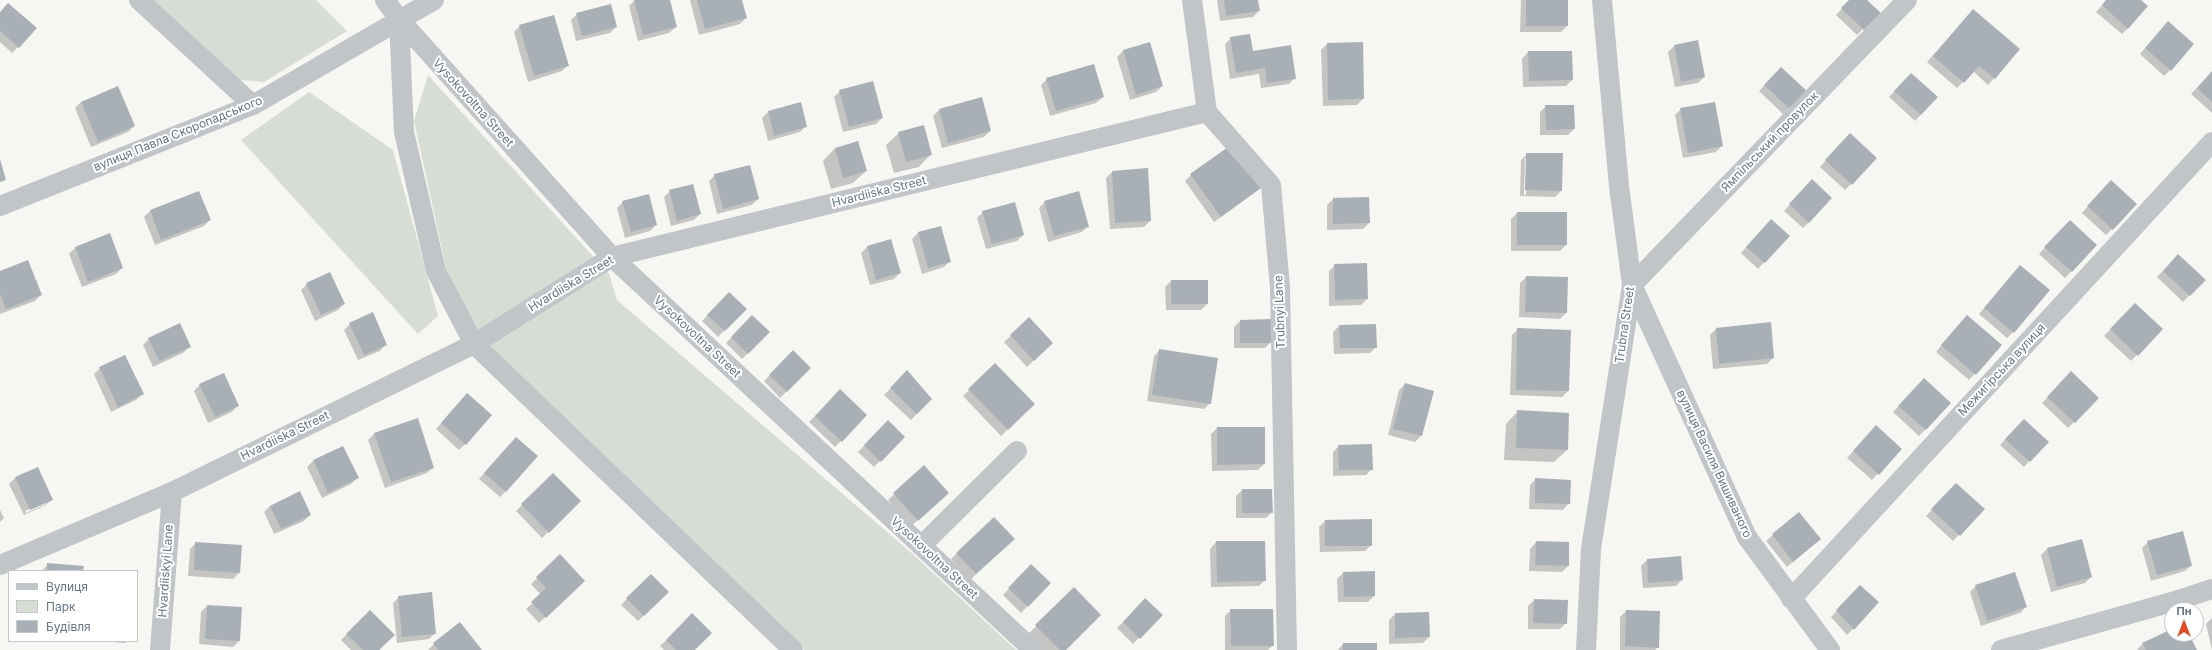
<!DOCTYPE html>
<html>
<head>
<meta charset="utf-8">
<style>
	body { margin:0 }
	#map { position:relative; width:2212px; height:650px; overflow:hidden; background:#f6f6f3; font-family:Inter,sans-serif }
	canvas { display:block }
	.legend { position:absolute; left:8px; top:570px; width:130px; height:72px; box-sizing:border-box; background:#fff; border:1px solid #c1c9cd; margin:0; padding:5px 7px; list-style:none; font-size:12px; color:#657783 }
	.legend li { display:flex; align-items:center; gap:8px; height:20px }
	.legend b { width:20px; border:1px solid #c1c9cd }
	.north { position:absolute; left:2164px; top:602px; width:40px; height:40px; box-sizing:border-box; background:#fff; border:1px solid #c1c9cd; border-radius:50%; rotate:0deg; font-size:11px; font-weight:700; line-height:16px; text-align:center; color:#657783 }
	.north::after { content:''; display:block; margin:auto; width:14px; height:18px; background:#e14c27; clip-path:polygon(50% 0,100% 100%,50% 72%,0 100%) }
</style>
</head>
<body>
<div id="map">
<canvas width="2212" height="650"></canvas>
<ul class="legend">
<li><b style="height:5px;background:#c1c5c8"></b>Вулиця</li>
<li><b style="height:11px;background:#d7ddd4"></b>Парк</li>
<li><b style="height:11px;background:#a8b0b5"></b>Будівля</li>
</ul>
<div class="north">Пн</div>
</div>
<script>
const context = document.querySelector('canvas').getContext('2d');
context.lineJoin = 'round';
function fill(path, color) {
  context.fillStyle = color;
  context.fill(path, 'evenodd');
}
function shape(rows) {
  const path = new Path2D();
  for (const r of rows) {
    path.moveTo(r[0], r[1]);
    for (let i = 2; i < r.length; i += 2) path.lineTo(r[i], r[i + 1]);
  }
  return path;
}
function trace(path, color, width, dash) {
  context.strokeStyle = color;
  context.lineWidth = width;
  context.lineCap = dash ? 'butt' : 'round';
  context.setLineDash(dash || []);
  context.stroke(path);
}
function write(font, color, halo, rows, align = 'center') {
  context.font = font + ' Inter,sans-serif';
  context.lineWidth = 4;
  context.setLineDash([]);
  context.textBaseline = 'middle';
  context.strokeStyle = halo;
  context.fillStyle = color;
  for (const [text, x, y, turn = 0] of rows) {
    context.save();
    context.translate(x, y);
    context.rotate((+turn || 0) * Math.PI / 180);
    context.textAlign = isNaN(turn) ? turn : align;
    if (halo) context.strokeText(text, 0, 0);
    context.fillText(text, 0, 0);
    context.restore();
  }
}
const green = shape([
	[153,0,316,0,347,31,264,82,238,80],
	[428,75,609,274,617,300,915,556,1016,650,805,650,477,336,446,268,414,121],
	[309,92,393,150,438,316,418,334,241,140]
]);
const shadow = shape([
	[635,0,669,0,676,27,669,33,638,41,629,6],
	[690,0,741,0,746,18,740,24,699,35],
	[1217,0,1257,0,1259,11,1253,17,1220,21],
	[1521,0,1567,0,1567,26,1561,32,1520,32],
	[1850,0,1866,0,1879,13,1857,35,1836,15],
	[2107,0,2139,0,2128,28,2122,34,2096,12],
	[1973,10,2019,50,1988,85,1973,71,1957,88,1927,62],
	[0,13,18,47,12,53,0,42],
	[577,14,616,27,610,33,576,41,571,20],
	[520,26,568,65,562,71,528,82,514,32],
	[2163,28,2170,70,2164,76,2140,54],
	[1231,38,1295,78,1289,84,1261,88,1259,74,1230,79,1225,44],
	[1149,43,1162,86,1156,92,1130,100,1117,57,1123,51],
	[1327,44,1363,99,1357,105,1323,106,1321,50],
	[1674,46,1704,77,1698,83,1675,87,1668,52],
	[1528,52,1572,80,1566,86,1523,87,1522,59],
	[1781,68,1806,91,1783,114,1759,91],
	[2212,72,2212,113,2191,94],
	[1047,79,1103,97,1096,103,1050,116,1041,85],
	[1905,80,1937,97,1915,121,1889,97],
	[840,91,882,118,876,124,843,132,834,97],
	[981,99,990,131,984,137,942,148,933,116,939,110],
	[81,102,134,126,128,132,91,147,75,108],
	[1546,106,1574,129,1568,135,1540,135,1540,112],
	[1681,109,1722,146,1716,152,1683,158,1675,115],
	[768,112,806,126,800,132,768,141,762,118],
	[899,133,931,154,919,167,894,173,886,145],
	[1844,140,1851,184,1845,190,1820,167],
	[835,148,866,171,853,183,831,189,823,161],
	[1527,154,1562,154,1561,191,1555,197,1520,196,1521,160],
	[1525,158,1527,158,1526,195,1524,195],
	[1112,172,1150,221,1144,227,1110,229,1106,178],
	[715,175,758,199,752,205,717,214,709,181],
	[1191,175,1260,188,1214,222,1185,181],
	[1806,186,1809,222,1803,228,1784,211],
	[2105,187,2112,229,2106,235,2082,213],
	[670,191,700,214,694,220,671,226,664,197],
	[199,192,210,220,204,226,155,245,144,217,150,211],
	[1368,198,1369,223,1363,229,1327,230,1327,205,1333,199],
	[623,202,656,225,650,231,625,238,617,208],
	[1045,202,1088,226,1082,232,1048,242,1039,208],
	[983,212,1023,235,1017,241,986,249,977,218],
	[1517,213,1566,245,1560,251,1511,251,1511,219],
	[1765,226,1788,236,1758,269,1741,253],
	[2064,227,2096,245,2065,278,2039,254],
	[918,233,950,261,944,267,922,274,912,239],
	[109,234,122,268,116,274,82,287,69,254,75,248],
	[891,240,900,273,894,279,870,285,861,253,867,247],
	[2178,255,2204,280,2183,302,2157,277],
	[1335,265,1367,299,1361,305,1329,306,1329,271],
	[0,272,41,295,35,301,0,314],
	[2015,272,2013,332,2007,338,1979,314],
	[1526,277,1566,313,1560,319,1519,317,1520,283],
	[1171,281,1207,304,1201,310,1166,310,1165,287],
	[307,284,344,304,338,310,315,321,301,290],
	[729,293,745,309,718,337,702,321],
	[2129,310,2161,329,2131,361,2104,336],
	[752,316,769,332,742,359,726,343],
	[1029,319,1046,349,1027,367,1004,342],
	[1240,321,1271,342,1265,348,1234,348,1234,327],
	[1961,322,2000,345,1969,380,1936,352],
	[1770,323,1773,358,1767,364,1713,369,1710,335,1716,329],
	[350,324,386,344,380,351,358,360,344,330],
	[1339,326,1376,347,1370,353,1334,354,1333,332],
	[1518,329,1568,391,1562,397,1510,395,1512,335],
	[149,339,189,347,183,353,153,367,143,345],
	[1160,350,1210,403,1204,409,1147,401,1154,356],
	[793,352,810,368,780,398,764,381],
	[995,365,1033,404,1001,436,963,396],
	[100,368,142,394,136,400,111,412,94,374],
	[907,372,931,399,911,420,884,395],
	[2071,373,2097,398,2068,428,2042,403],
	[1405,384,1421,436,1415,442,1388,435,1399,390],
	[200,385,238,405,232,412,208,423,194,391],
	[1918,385,1950,403,1919,436,1893,412],
	[840,391,866,415,835,447,809,422],
	[462,400,465,444,459,450,436,429],
	[1518,411,1568,414,1567,450,1554,462,1504,460,1506,424],
	[2024,420,2029,461,2024,467,2000,445],
	[888,421,904,437,874,467,858,452],
	[1217,428,1264,464,1258,470,1212,471,1211,434],
	[1870,433,1901,449,1872,480,1847,458],
	[374,434,433,467,427,473,385,488,368,440],
	[510,444,506,491,500,497,479,479],
	[1339,446,1372,469,1366,475,1333,476,1333,452],
	[343,447,357,478,351,484,322,498,307,467,313,461],
	[924,467,942,499,911,526,888,500],
	[38,468,52,499,46,505,24,515,9,484,15,478],
	[46,502,46,504,26,513,25,511],
	[553,474,580,501,542,538,516,511],
	[1536,479,1569,503,1563,510,1529,509,1530,485],
	[1956,484,1983,509,1953,541,1926,516],
	[1242,490,1272,512,1266,518,1236,518,1236,496],
	[300,492,310,515,304,521,274,534,264,512,270,506],
	[0,510,4,518,0,522],
	[1799,513,1820,539,1787,567,1766,541],
	[1325,521,1371,545,1365,551,1320,552,1319,527],
	[2081,540,2091,577,2085,583,2051,592,2041,555,2047,549],
	[1216,542,1265,580,1259,586,1211,587,1210,549],
	[1536,542,1568,543,1568,566,1562,572,1529,571,1530,549],
	[2148,542,2191,565,2185,571,2151,581,2142,548],
	[196,543,239,573,233,579,188,576,190,549],
	[1007,545,970,580,951,559,957,553],
	[560,556,583,581,539,623,526,609,541,595,531,584],
	[1680,557,1682,580,1676,586,1643,588,1641,566,1647,560],
	[48,564,82,571,42,571],
	[1031,566,1050,583,1021,613,1003,595],
	[1343,573,1374,596,1368,602,1338,602,1337,579],
	[651,575,668,592,638,621,621,605],
	[1860,586,1878,602,1847,635,1831,617],
	[1976,586,2026,607,2020,613,1981,626,1970,592],
	[1074,589,1065,650,1036,650,1024,638],
	[399,597,435,633,429,639,397,643,393,603],
	[1145,600,1161,615,1133,644,1117,628],
	[1534,600,1566,623,1560,629,1528,629,1528,606],
	[207,606,239,641,233,647,199,644,201,612],
	[1231,610,1273,645,1268,650,1225,650,1225,616],
	[370,611,378,650,351,650,341,640],
	[1626,611,1658,647,1655,650,1620,650,1620,617],
	[1428,613,1429,637,1423,643,1389,644,1389,620,1395,614],
	[692,615,694,650,664,650,660,646],
	[2212,618,2212,650,2206,624],
	[459,623,481,650,428,650,434,644],
	[2172,630,2172,634,2188,634,2196,650,2137,650,2143,643],
	[101,641,127,641,125,643],
	[1343,644,1376,650,1338,650]
]);
const building = shape([
	[634,0,670,0,677,27,643,35],
	[697,0,742,0,747,18,705,29],
	[1224,0,1258,0,1260,11,1226,16],
	[1526,0,1568,0,1568,26,1526,26],
	[1849,0,1867,0,1881,13,1864,30,1841,8],
	[2106,0,2141,0,2148,6,2128,29,2102,5],
	[8,3,37,28,19,48,0,31,0,12],
	[611,4,617,27,582,36,576,13],
	[1973,9,2020,49,1995,79,1979,66,1964,83,1933,56],
	[554,15,569,66,534,76,519,25],
	[2168,21,2194,44,2171,71,2145,48],
	[1250,34,1253,51,1291,45,1296,79,1267,83,1265,68,1236,73,1230,37],
	[1698,40,1705,77,1681,82,1674,45],
	[1150,42,1163,86,1136,95,1123,50],
	[1363,42,1364,99,1328,100,1327,43],
	[1528,51,1572,51,1573,80,1529,81],
	[1094,64,1104,97,1056,111,1046,78],
	[1781,67,1807,91,1790,109,1764,85],
	[2212,71,2212,102,2197,88],
	[1911,73,1938,97,1921,115,1894,91],
	[873,81,883,118,849,127,839,90],
	[118,86,135,126,98,142,81,102],
	[982,97,991,131,948,143,939,109],
	[801,102,807,127,774,136,768,111],
	[1715,102,1723,146,1688,153,1680,108],
	[1545,105,1574,105,1575,129,1546,130],
	[924,125,932,155,906,162,898,132],
	[1850,133,1877,158,1852,185,1825,160],
	[858,141,867,171,843,178,835,148],
	[1231,145,1261,188,1221,217,1190,174],
	[1526,153,1563,153,1562,191,1525,190],
	[0,159,6,180,0,182],
	[750,165,759,199,723,209,714,174],
	[1148,168,1151,221,1115,223,1112,171],
	[1812,179,1832,198,1809,223,1789,204],
	[2111,180,2137,204,2113,230,2087,206],
	[693,184,701,214,677,221,669,190],
	[199,191,211,220,161,240,150,210],
	[1079,191,1089,227,1054,236,1044,201],
	[649,194,657,225,631,232,622,201],
	[1369,197,1370,223,1333,224,1333,198],
	[1015,202,1024,235,992,244,982,211],
	[1517,212,1567,212,1567,245,1517,245],
	[1771,219,1790,236,1765,263,1746,247],
	[2070,220,2097,245,2072,272,2044,247],
	[941,226,951,262,928,268,918,232],
	[110,233,123,268,88,282,75,247],
	[891,239,901,273,876,280,867,246],
	[2178,254,2206,280,2190,296,2163,271],
	[28,260,42,295,6,309,0,294,0,271],
	[1367,263,1368,299,1335,300,1334,264],
	[2020,265,2050,290,2014,333,1984,308],
	[330,272,345,304,321,315,306,283],
	[1526,276,1568,277,1567,313,1525,312],
	[1171,280,1208,280,1208,304,1171,304],
	[729,292,747,309,725,331,707,315],
	[2135,303,2163,329,2138,356,2110,329],
	[373,312,387,345,364,355,349,323],
	[752,315,770,332,748,354,731,337],
	[1967,315,2002,345,1976,375,1941,345],
	[1029,317,1053,343,1034,361,1010,335],
	[1272,319,1272,343,1240,343,1240,320],
	[1771,322,1774,358,1719,364,1716,328],
	[180,323,191,347,159,361,148,338],
	[1376,324,1377,348,1340,348,1339,325],
	[1517,328,1571,330,1569,391,1516,390],
	[1159,349,1218,358,1211,404,1152,395],
	[793,350,811,368,787,392,769,375],
	[125,355,144,394,118,407,99,367],
	[995,363,1035,404,1008,430,968,389],
	[907,370,932,399,917,414,890,388],
	[2071,371,2099,398,2075,423,2047,397],
	[224,373,239,406,215,417,199,384],
	[1924,378,1951,403,1926,430,1898,406],
	[1405,383,1434,391,1422,436,1393,429],
	[840,389,867,415,842,442,815,416],
	[467,393,492,415,466,445,441,423],
	[1517,410,1569,413,1568,450,1516,448],
	[418,418,434,468,391,482,374,433],
	[2024,419,2049,442,2030,462,2005,439],
	[888,420,905,437,881,462,864,445],
	[1876,425,1902,449,1879,475,1853,451],
	[1217,427,1265,427,1265,464,1217,465],
	[516,437,538,456,506,492,484,473],
	[1372,444,1373,470,1339,470,1338,445],
	[343,446,359,478,328,493,313,460],
	[924,465,949,493,918,521,893,493],
	[38,467,53,500,30,510,15,477],
	[553,473,581,501,549,533,521,504],
	[1535,478,1571,480,1570,504,1535,503],
	[1956,483,1985,509,1960,536,1931,509],
	[1242,489,1272,489,1273,513,1242,513],
	[300,491,311,515,281,529,270,506],
	[1799,512,1821,539,1793,562,1772,534],
	[994,517,1015,539,976,574,956,553],
	[1372,519,1372,546,1325,546,1325,520],
	[2183,531,2192,566,2157,575,2147,541],
	[2082,539,2092,577,2057,587,2047,548],
	[1216,541,1265,541,1266,581,1217,582],
	[1536,541,1569,542,1569,566,1535,565],
	[195,542,242,545,240,573,194,570],
	[560,554,585,581,546,618,531,602,546,588,536,577],
	[1681,556,1683,580,1648,583,1647,559],
	[47,563,84,566,83,571,47,571],
	[1031,564,1051,583,1028,607,1008,588],
	[1375,571,1375,596,1344,597,1343,572],
	[2015,572,2027,607,1987,621,1975,585],
	[651,574,669,592,644,616,626,598],
	[1860,585,1879,602,1854,630,1836,610],
	[1074,587,1101,615,1066,650,1060,650,1035,625],
	[432,592,436,634,402,637,398,596],
	[1145,598,1163,615,1140,639,1123,622],
	[1534,599,1568,600,1567,624,1533,623],
	[207,605,242,607,240,641,205,639],
	[1230,609,1273,609,1274,646,1231,646],
	[370,610,395,635,379,650,363,650,346,634],
	[1626,610,1660,611,1659,648,1625,646],
	[1429,612,1430,637,1395,638,1395,613],
	[692,613,712,633,695,650,676,650,666,640],
	[460,622,482,650,438,650,433,643],
	[2172,629,2172,634,2189,634,2197,650,2146,650,2142,643],
	[1343,643,1377,643,1377,650,1343,650]
]);
const minor = shape([
	[139,0,253,105],
	[385,0,399,19,612,257,1033,650],
	[1192,0,1207,112,1271,185,1280,287,1287,650],
	[399,19,404,132,436,271,474,344,793,650],
	[0,206,253,105,434,0],
	[921,546,1017,451],
	[0,565,172,492,474,344,612,257,1207,112],
	[1791,599,2212,142],
	[160,650,172,492],
	[1586,650,1591,549,1632,285,1619,186,1602,0],
	[1830,650,1747,537,1632,285,1907,0],
	[2001,650,2172,602,2212,589]
]);
const streetNames = [
	["Vysokovoltna Street",473,103,48],
	["вулиця Павла Скоропадського",178,134,-22],
	["Ямпільський провулок",1770,142,-46],
	["Hvardiiska Street",879,192,-14],
	["Hvardiiska Street",571,284,-31],
	["Trubnyi Lane",1280,312,-92],
	["Trubna Street",1625,325,-82],
	["Vysokovoltna Street",697,337,43],
	["Межигірська вулиця",2002,370,-47],
	["Hvardiiska Street",285,436,-26],
	["вулиця Василя Вишиваного",1714,464,65],
	["Vysokovoltna Street",934,558,43],
	["Hvardiiskyi Lane",166,571,-86]
];
fill(green, '#d7ddd4');
fill(shadow, '#0003');
fill(building, '#a8b0b5');
trace(minor, '#c1c5c8', 20);
write('12px', '#657783', '#fff', streetNames);
</script>
</body>
</html>
